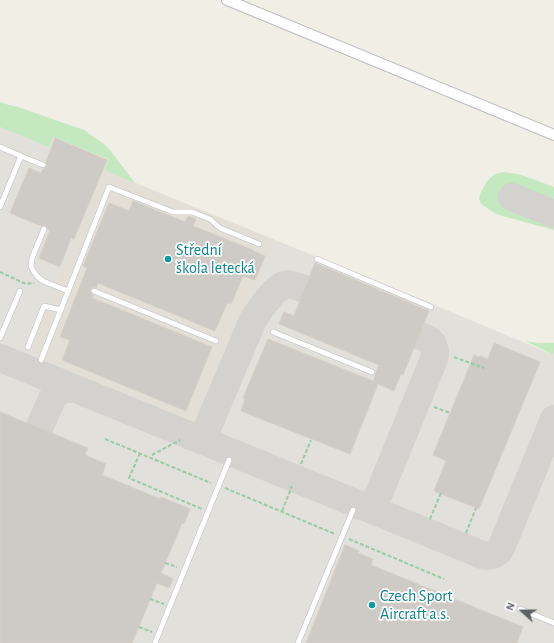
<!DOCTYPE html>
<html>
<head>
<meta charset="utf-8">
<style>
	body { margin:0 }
	#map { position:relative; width:554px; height:643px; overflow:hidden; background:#f1eee6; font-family:"Alegreya Sans",sans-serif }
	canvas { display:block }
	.north { position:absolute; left:502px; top:591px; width:40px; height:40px; -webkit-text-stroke:3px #fff; paint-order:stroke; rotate:291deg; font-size:11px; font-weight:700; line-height:16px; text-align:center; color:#5d6267 }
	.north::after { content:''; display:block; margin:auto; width:14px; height:18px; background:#5d6267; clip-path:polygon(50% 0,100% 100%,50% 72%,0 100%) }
</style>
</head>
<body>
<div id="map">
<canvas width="554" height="643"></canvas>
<div class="north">N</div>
</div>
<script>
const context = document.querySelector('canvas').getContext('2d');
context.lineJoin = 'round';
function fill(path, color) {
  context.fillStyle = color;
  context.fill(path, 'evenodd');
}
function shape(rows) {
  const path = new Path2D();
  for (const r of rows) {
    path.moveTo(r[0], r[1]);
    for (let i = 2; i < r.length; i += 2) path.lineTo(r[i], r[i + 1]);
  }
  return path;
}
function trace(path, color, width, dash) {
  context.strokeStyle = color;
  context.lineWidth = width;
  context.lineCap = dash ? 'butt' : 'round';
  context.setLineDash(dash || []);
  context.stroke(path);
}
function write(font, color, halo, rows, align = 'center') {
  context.font = font + ' "Alegreya Sans",sans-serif';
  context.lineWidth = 3.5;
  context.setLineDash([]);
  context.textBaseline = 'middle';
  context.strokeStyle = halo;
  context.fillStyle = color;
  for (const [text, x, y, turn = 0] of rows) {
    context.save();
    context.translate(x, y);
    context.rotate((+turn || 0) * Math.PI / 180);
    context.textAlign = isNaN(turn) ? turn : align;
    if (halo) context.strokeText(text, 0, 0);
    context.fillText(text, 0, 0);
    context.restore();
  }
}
const industrial = shape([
	[0,127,48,146,52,137,108,159,104,170,432,304,554,355,554,643,0,643]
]);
const education = shape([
	[103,170,274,240,199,424,37,358,38,354,29,350]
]);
const green = shape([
	[0,102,9,105,18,107,84,130,104,144,110,150,135,183,104,170,108,159,53,137,49,147,0,127],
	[504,172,522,175,554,187,554,209,513,191,512,197,509,201,554,220,554,230,506,217,494,213,481,204,479,198,480,194,487,181,495,174],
	[525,341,539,343,554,343,554,355]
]);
const taxiway = shape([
	[512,197,554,214],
	[0,358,485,556,493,555,498,552,501,548,554,419],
	[39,428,53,397,57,393,63,390,72,388],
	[190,436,196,436,201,435,206,431,253,320,264,304,274,292,283,285,289,284,305,289],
	[361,506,371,504,375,500,378,496,434,359,435,351,433,344,429,340,419,335]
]);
const building = shape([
	[55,138,107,160,74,239,71,238,60,267,39,258,50,230,48,229,45,225,41,226,10,213,29,168,41,173,43,169,46,168,47,165,46,162,55,138],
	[133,201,185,222,188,216,196,219,193,226,253,250,253,251,265,256,255,280,243,276,231,304,227,303,215,331,98,283,96,288,93,287,90,289,91,293,93,295,92,298,212,347,186,411,62,360,70,340,60,337,87,268,83,266,109,203,129,211,133,201],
	[315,263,429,311,403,375,401,374,394,391,378,384,350,454,241,411,245,399,243,398,268,339,373,381,379,365,279,324,284,312,294,316,315,263],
	[494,343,540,362,479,509,434,491,446,461,433,455,474,355,479,357,480,356,488,359,494,343],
	[0,412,88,448,85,455,106,464,102,475,160,499,161,497,190,509,184,524,182,523,161,573,173,579,169,588,157,583,132,643,0,643,0,412],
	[345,545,359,551,358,553,373,559,371,565,523,627,517,643,306,643,345,545]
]);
const path = shape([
	[0,272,26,284,34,283],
	[454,357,484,368],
	[434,407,450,413],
	[105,439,211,483],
	[140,453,129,478,202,509],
	[152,455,180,440],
	[301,464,311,440],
	[225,488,335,534],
	[282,511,292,486],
	[430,519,441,493],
	[466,533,476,508],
	[349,539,444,579],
	[165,563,177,567],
	[150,599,164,604],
	[139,627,152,632]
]);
const lane = shape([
	[0,147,21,156,0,207],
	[21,156,43,165],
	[44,229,32,258,31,266,34,272,38,277,43,281,68,291],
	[317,259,431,307],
	[94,291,216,341],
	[273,332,372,372],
	[0,338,20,291],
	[28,347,44,306,61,310],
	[41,360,109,187,173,212,192,212,210,219,220,228,259,244],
	[520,609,554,623],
	[155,643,229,460],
	[298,643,353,510]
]);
const street = shape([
	[227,0,554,135]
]);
const markers = [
	[168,259,4,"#0f9aa8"],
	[372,605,4,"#0f9aa8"]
];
const cultureNames = [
	["Střední",176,250],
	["škola letecká",176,268],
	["Czech Sport",380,596],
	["Aircraft a.s.",380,614]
];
fill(industrial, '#e1e0da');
fill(education, '#e3dfd7');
fill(green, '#c4e9c1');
trace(taxiway, '#d3d2ce', 28);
fill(building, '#cecac5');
trace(building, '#d6cfc4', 1);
trace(lane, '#b8bcc0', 6);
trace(street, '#b8bcc0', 12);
trace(path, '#99cba4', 2, [4, 2]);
trace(lane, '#fff', 5);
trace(street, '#fff', 10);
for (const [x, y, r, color] of markers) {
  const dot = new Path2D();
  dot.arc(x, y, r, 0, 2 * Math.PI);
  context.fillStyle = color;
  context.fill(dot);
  trace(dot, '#fff', 1.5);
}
write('16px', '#0d838f', '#fff', cultureNames, 'left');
</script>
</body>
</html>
